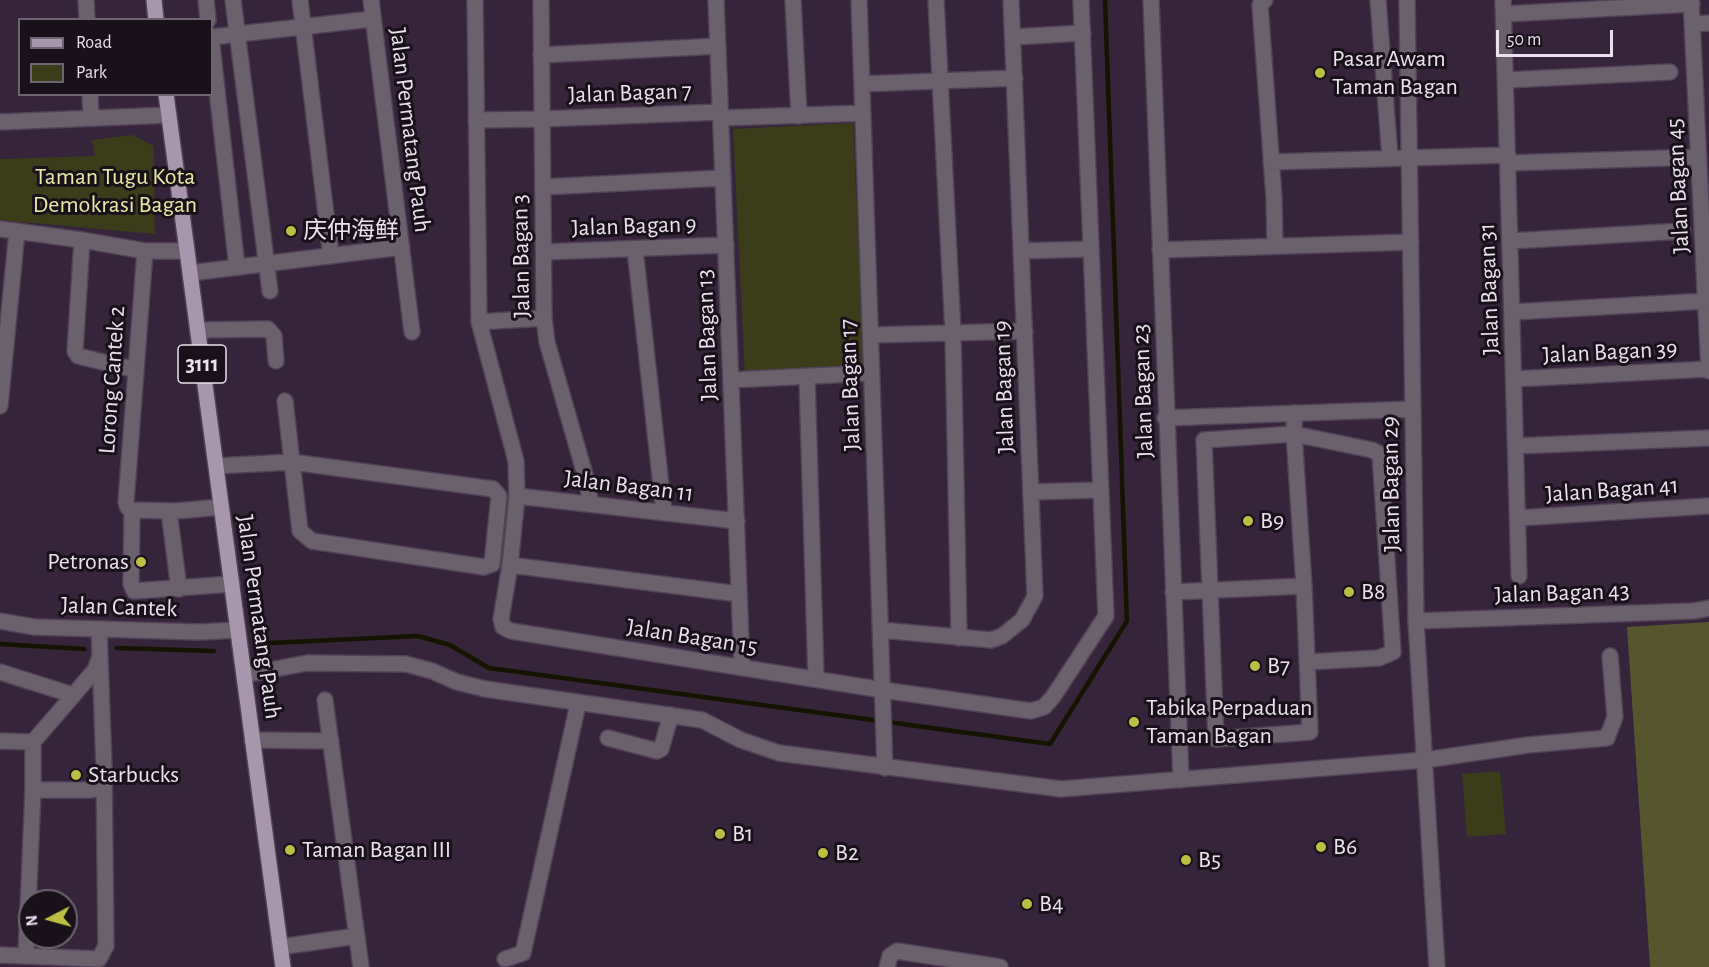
<!DOCTYPE html>
<html>
<head>
<meta charset="utf-8">
<style>
	body { margin:0 }
	#map { position:relative; width:1709px; height:967px; overflow:hidden; background:#35243a; font-family:"Alegreya Sans",sans-serif }
	canvas { display:block }
	.legend { position:absolute; left:18px; top:18px; width:195px; height:78px; box-sizing:border-box; background:#18111a; border:2px solid #6c646f; margin:0; padding:8px 10px; list-style:none; font-size:18px; color:#ebe0ee }
	.legend li { display:flex; align-items:center; gap:12px; height:30px }
	.legend b { width:30px; border:2px solid #6c646f }
	.north { position:absolute; left:18px; top:889px; width:60px; height:60px; box-sizing:border-box; background:#18111a; border:2px solid #6c646f; border-radius:50%; rotate:264deg; font-size:16px; font-weight:700; line-height:24px; text-align:center; color:#ebe0ee }
	.north::after { content:''; display:block; margin:auto; width:21px; height:27px; background:#bdbf43; clip-path:polygon(50% 0,100% 100%,50% 72%,0 100%) }
	.scale { position:absolute; left:1496px; top:30px; width:117px; height:27px; box-sizing:border-box; border:3px solid #ebe0ee; border-top:0; padding-left:8px; font-size:18px; line-height:21px; white-space:nowrap; color:#ebe0ee; -webkit-text-stroke:4px #18111a; paint-order:stroke }
</style>
</head>
<body>
<div id="map">
<canvas width="1709" height="967"></canvas>
<ul class="legend">
<li><b style="height:8px;background:#a896ad"></b>Road</li>
<li><b style="height:16px;background:#3b3c1a"></b>Park</li>
</ul>
<div class="north">N</div>
<div class="scale">50 m</div>
</div>
<script>
const context = document.querySelector('canvas').getContext('2d');
context.lineJoin = 'round';
function fill(path, color) {
  context.fillStyle = color;
  context.fill(path, 'evenodd');
}
function shape(rows) {
  const path = new Path2D();
  for (const r of rows) {
    path.moveTo(r[0], r[1]);
    for (let i = 2; i < r.length; i += 2) path.lineTo(r[i], r[i + 1]);
  }
  return path;
}
function trace(path, color, width, dash) {
  context.strokeStyle = color;
  context.lineWidth = width;
  context.lineCap = dash ? 'butt' : 'round';
  context.setLineDash(dash || []);
  context.stroke(path);
}
function write(font, color, halo, rows, align = 'center') {
  context.font = font + ' "Alegreya Sans","Noto Sans SC",sans-serif';
  context.lineWidth = 6;
  context.setLineDash([]);
  context.textBaseline = 'middle';
  context.strokeStyle = halo;
  context.fillStyle = color;
  for (const [text, x, y, turn = 0] of rows) {
    context.save();
    context.translate(x, y);
    context.rotate((+turn || 0) * Math.PI / 180);
    context.textAlign = isNaN(turn) ? turn : align;
    if (halo) context.strokeText(text, 0, 0);
    context.fillText(text, 0, 0);
    context.restore();
  }
}
const green = shape([
	[853,123,864,370,745,376,733,129],
	[132,135,154,146,155,234,0,220,0,159,95,156,92,140],
	[1500,771,1506,834,1467,837,1462,774]
]);
const forest = shape([
	[1709,622,1709,967,1650,967,1627,627]
]);
const stream = shape([
	[270,643,418,636,450,645,489,668,1050,744,1127,621,1105,0],
	[0,644,84,649],
	[117,648,214,651]
]);
const minor = shape([
	[86,0,87,20],
	[206,0,208,20],
	[233,0,270,291],
	[300,0,331,256],
	[371,0,412,332],
	[475,0,479,322,516,461,517,496,510,565,501,619,503,627,511,631,883,690,1031,711,1044,707,1053,697,1106,616,1081,0],
	[541,0,544,318,547,342,588,485,590,504],
	[716,0,742,667],
	[793,0,799,116],
	[859,0,885,768],
	[936,0,953,332,959,638],
	[1151,0,1181,780],
	[1265,0,1260,5,1274,197,1275,246],
	[1378,0,1390,158],
	[1407,0,1416,621,1437,967],
	[1503,0,1519,576],
	[1691,0,1709,371],
	[1504,14,1692,4],
	[1693,24,1709,23],
	[212,37,372,19],
	[1013,37,1083,33],
	[212,46,237,267],
	[541,55,718,46],
	[1506,80,1670,72],
	[862,84,1015,78],
	[90,94,91,117],
	[721,118,863,113],
	[476,120,542,119,721,112],
	[0,122,169,115],
	[1271,162,1508,155],
	[1508,163,1699,157],
	[543,187,723,178],
	[0,229,82,240,145,251,187,251],
	[82,240,75,351,78,356,136,370],
	[1510,241,1683,231],
	[635,249,664,513],
	[1160,250,1411,242],
	[1021,251,1091,249],
	[544,252,726,245],
	[190,273,402,247],
	[1512,312,1706,301],
	[479,322,544,318],
	[198,330,268,329,274,336,276,361],
	[871,335,1025,331],
	[807,377,816,679],
	[1514,379,1709,369],
	[731,380,872,373],
	[0,406,17,231],
	[1294,413,1294,434,1304,586,1310,732,1216,739,1204,440,1294,434,1372,450,1380,454,1393,652,1379,658,1307,662],
	[1165,418,1413,409],
	[1515,446,1709,438],
	[216,466,292,462,493,489,499,496,492,564,484,567,312,541,300,531,292,462,285,401],
	[1031,492,1100,490],
	[517,496,737,521],
	[132,510,128,508,126,502,145,251],
	[132,510,131,584,134,591,232,584],
	[132,510,176,511,221,507],
	[169,511,179,589],
	[1517,518,1709,506],
	[510,565,739,594],
	[1173,592,1304,586],
	[0,621,34,627,199,632,238,630],
	[1416,621,1694,611,1709,608],
	[881,630,991,640,1002,636,1022,620,1035,596,1011,0],
	[0,672,73,695],
	[244,675,307,663,406,664,432,671,457,682,485,689,702,720,741,740,779,753,1061,789,1425,760,1528,745,1607,738,1615,717,1610,656],
	[325,700,361,967],
	[608,738,657,751,661,749,671,715],
	[252,740,331,741],
	[0,741,33,742],
	[33,790,89,790,96,789,104,782],
	[280,947,357,936],
	[0,955,99,959,106,946,104,768,99,629],
	[26,956,33,790,33,742,95,670,99,659],
	[505,959,523,953,578,704],
	[887,967,890,956,897,951,1000,967]
]);
const major = shape([
	[154,0,156,20],
	[166,94,283,967]
]);
const markers = [
	[1320,73,6,"#bdbf43"],
	[291,231,6,"#bdbf43"],
	[1248,521,6,"#bdbf43"],
	[141,562,6,"#bdbf43"],
	[1349,592,6,"#bdbf43"],
	[1255,666,6,"#bdbf43"],
	[1134,722,6,"#bdbf43"],
	[76,775,6,"#bdbf43"],
	[720,834,6,"#bdbf43"],
	[1321,847,6,"#bdbf43"],
	[290,850,6,"#bdbf43"],
	[823,853,6,"#bdbf43"],
	[1186,860,6,"#bdbf43"],
	[1027,904,6,"#bdbf43"]
];
const shields = [
	[202,364,48]
];
const shieldNames = [
	["3111",202,364]
];
const poiNames = [
	["Pasar Awam",1332,59],
	["Taman Bagan",1332,87],
	["庆仲海鲜",303,231],
	["B9",1260,521],
	["Petronas",129,562,"right"],
	["B8",1361,592],
	["B7",1267,666],
	["Tabika Perpaduan",1146,708],
	["Taman Bagan",1146,736],
	["Starbucks",88,775],
	["B1",732,834],
	["B6",1333,847],
	["Taman Bagan III",302,850],
	["B2",835,853],
	["B5",1198,860],
	["B4",1039,904]
];
const streetNames = [
	["Jalan Bagan 7",630,93,-2],
	["Jalan Permatang Pauh",410,130,83],
	["Jalan Bagan 45",1678,186,-93],
	["Jalan Bagan 9",634,226,-2],
	["Jalan Bagan 3",521,256,-91],
	["Jalan Bagan 31",1489,289,-92],
	["Jalan Bagan 13",707,335,-92],
	["Jalan Bagan 39",1610,352,-3],
	["Lorong Cantek 2",112,380,-86],
	["Jalan Bagan 17",850,385,-92],
	["Jalan Bagan 19",1004,387,-92],
	["Jalan Bagan 23",1143,391,-92],
	["Jalan Bagan 29",1391,484,-91],
	["Jalan Bagan 11",629,486,7],
	["Jalan Bagan 41",1612,490,-4],
	["Jalan Bagan 43",1562,593,-2],
	["Jalan Cantek",119,607,2],
	["Jalan Permatang Pauh",259,617,82],
	["Jalan Bagan 15",692,637,9]
];
const parkNames = [
	["Taman Tugu Kota",115,177],
	["Demokrasi Bagan",115,205]
];
fill(green, '#3b3c1a');
fill(forest, '#55562d');
trace(stream, '#141400', 4.5);
trace(minor, '#524257', 18);
trace(major, '#524257', 18);
trace(minor, '#6a616c', 15);
trace(major, '#a896ad', 15);
for (const [x, y, r, color] of markers) {
  const dot = new Path2D();
  dot.arc(x, y, r, 0, 2 * Math.PI);
  context.fillStyle = color;
  context.fill(dot);
  trace(dot, '#18111a', 2);
}
for (const [x, y, w] of shields) {
  const box = new Path2D();
  box.roundRect(x - w / 2, y - 19, w, 38, 4.5);
  context.fillStyle = '#18111a';
  context.fill(box);
  trace(box, '#ebe0ee', 1.5);
}
write('bold 22px', '#ebe0ee', null, shieldNames);
write('24px', '#ebe0ee', '#18111a', poiNames, 'left');
write('24px', '#ebe0ee', '#18111a', streetNames);
write('24px', '#e7eaa4', '#18111a', parkNames);
</script>
</body>
</html>
